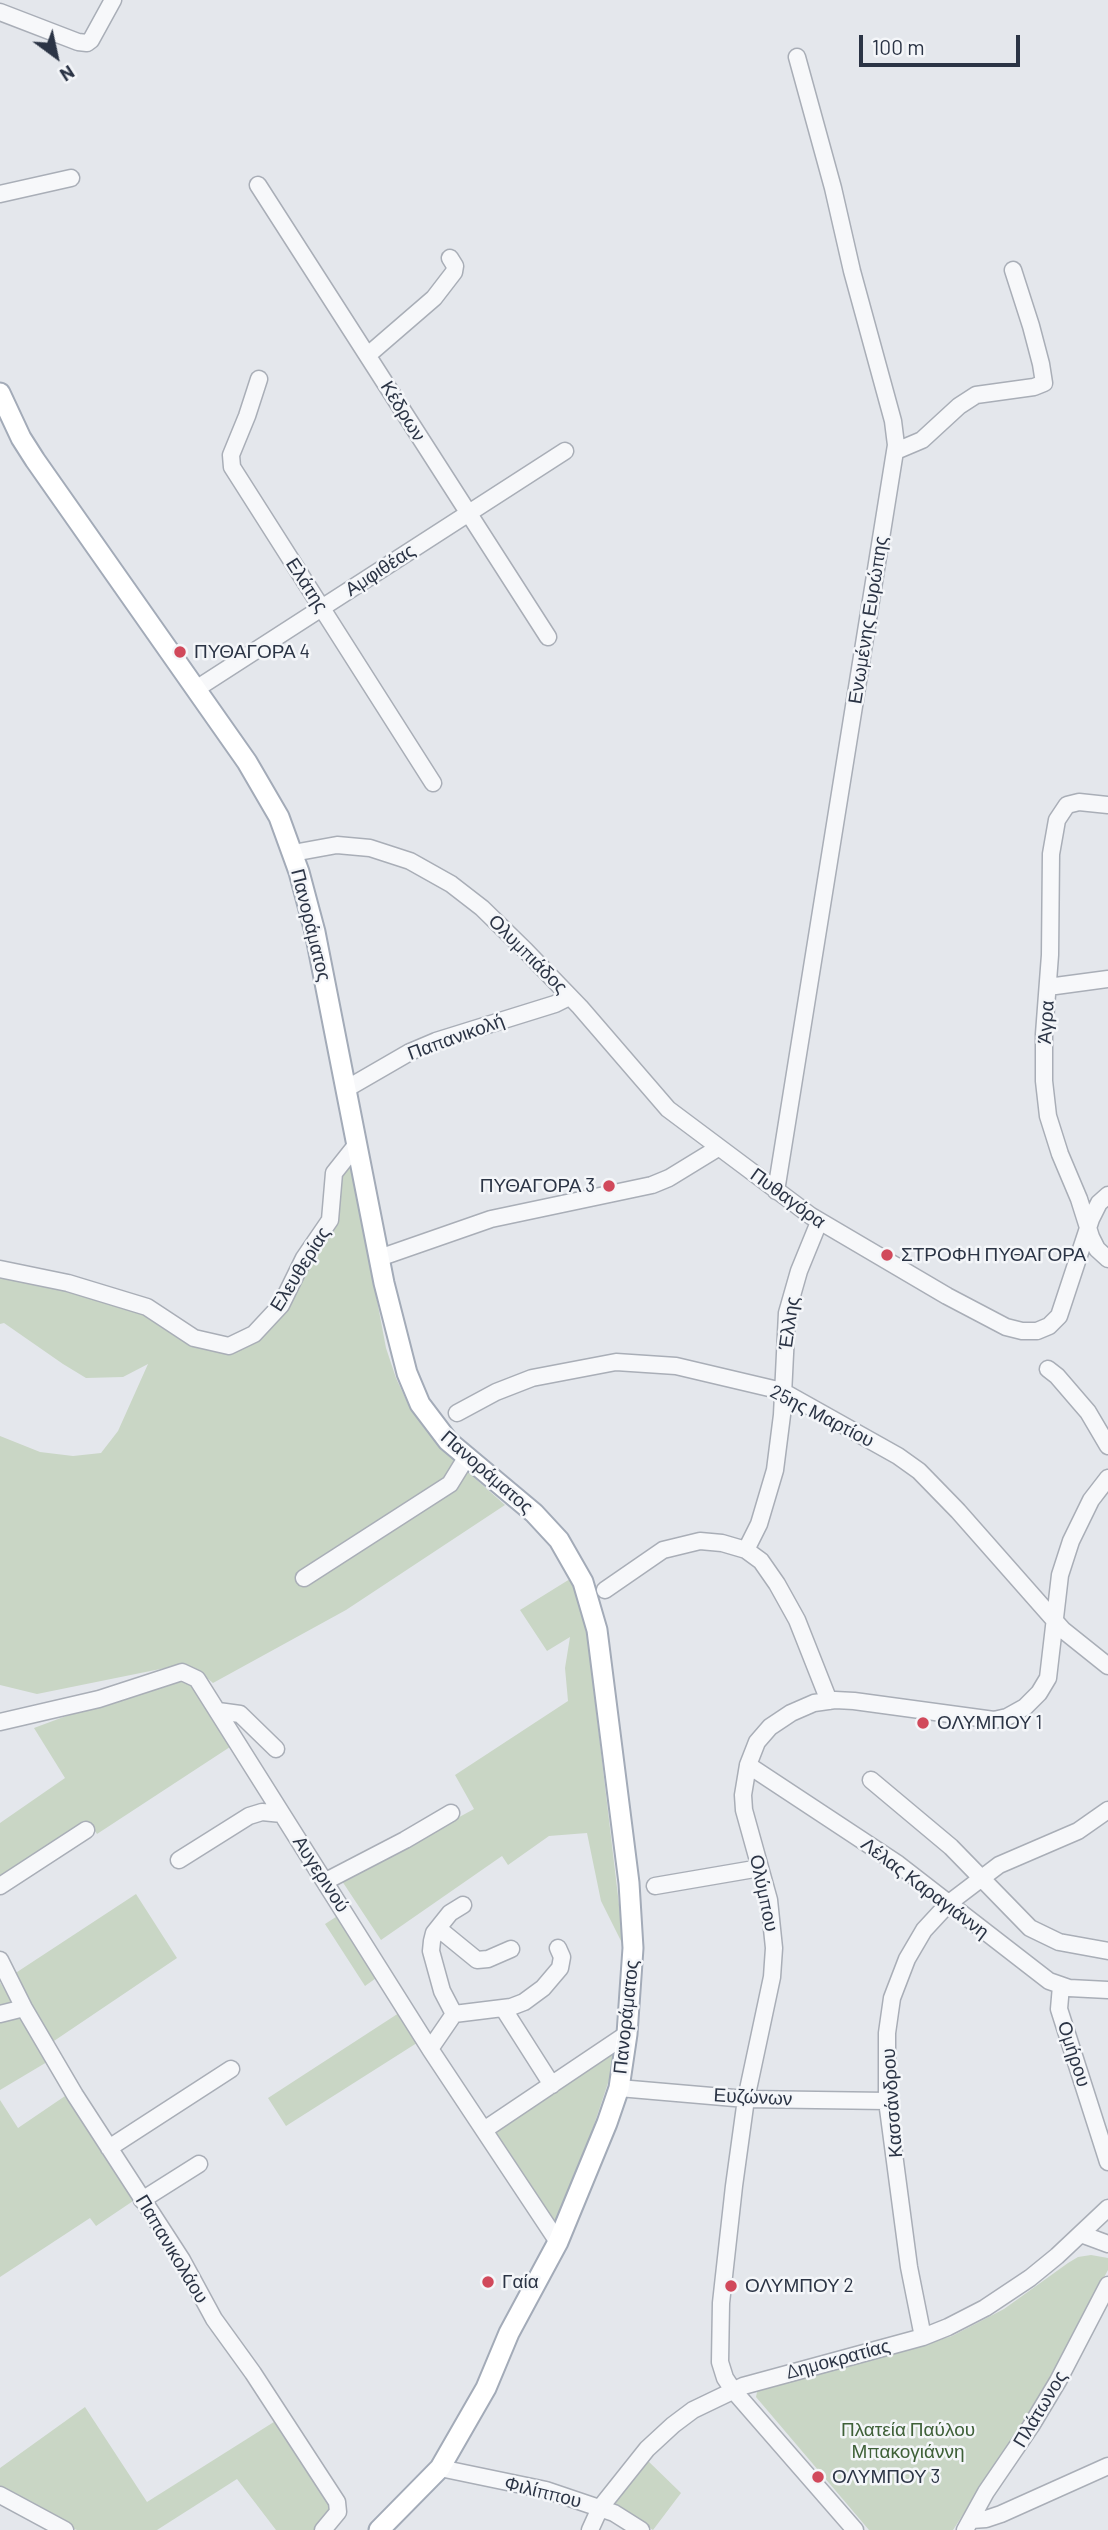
<!DOCTYPE html>
<html>
<head>
<meta charset="utf-8">
<style>
	body { margin:0 }
	#map { position:relative; width:1108px; height:2530px; overflow:hidden; background:#e4e7ec; font-family:Barlow,sans-serif }
	canvas { display:block }
	.north { position:absolute; left:21px; top:21px; width:70px; height:70px; -webkit-text-stroke:5px #f4f6f9; paint-order:stroke; rotate:147deg; font-size:19px; font-weight:700; line-height:28px; text-align:center; color:#2b3445 }
	.north::after { content:''; display:block; margin:auto; width:24px; height:32px; background:#2b3445; clip-path:polygon(50% 0,100% 100%,50% 72%,0 100%) }
	.scale { position:absolute; left:859px; top:35px; width:161px; height:32px; box-sizing:border-box; border:4px solid #2b3445; border-top:0; padding-left:9px; font-size:21px; line-height:24px; white-space:nowrap; color:#2b3445; -webkit-text-stroke:5px #f4f6f9; paint-order:stroke }
</style>
</head>
<body>
<div id="map">
<canvas width="1108" height="2530"></canvas>
<div class="north">N</div>
<div class="scale">100 m</div>
</div>
<script>
const context = document.querySelector('canvas').getContext('2d');
context.lineJoin = 'round';
function fill(path, color) {
  context.fillStyle = color;
  context.fill(path, 'evenodd');
}
function shape(rows) {
  const path = new Path2D();
  for (const r of rows) {
    path.moveTo(r[0], r[1]);
    for (let i = 2; i < r.length; i += 2) path.lineTo(r[i], r[i + 1]);
  }
  return path;
}
function trace(path, color, width, dash) {
  context.strokeStyle = color;
  context.lineWidth = width;
  context.lineCap = dash ? 'butt' : 'round';
  context.setLineDash(dash || []);
  context.stroke(path);
}
function write(font, color, halo, rows, align = 'center') {
  context.font = font + ' Barlow,sans-serif';
  context.lineWidth = 5;
  context.setLineDash([]);
  context.textBaseline = 'middle';
  context.strokeStyle = halo;
  context.fillStyle = color;
  for (const [text, x, y, turn = 0] of rows) {
    context.save();
    context.translate(x, y);
    context.rotate((+turn || 0) * Math.PI / 180);
    context.textAlign = isNaN(turn) ? turn : align;
    if (halo) context.strokeText(text, 0, 0);
    context.fillText(text, 0, 0);
    context.restore();
  }
}
const green = shape([
	[351,1163,386,1348,396,1378,408,1404,424,1428,443,1450,505,1505,346,1610,213,1683,195,1668,180,1665,37,1694,0,1685,0,1436,40,1452,73,1456,101,1453,118,1431,148,1364,123,1377,86,1378,63,1364,4,1323,0,1324,0,1271,115,1301,227,1346,256,1335,324,1235,336,1181],
	[570,1579,580,1603,588,1642,624,1947,601,1901,587,1833,549,1836,508,1865,502,1856,381,1940,342,1881,474,1809,455,1775,568,1701,565,1668,570,1637,547,1651,520,1610],
	[184,1672,233,1745,97,1834,90,1823,0,1880,0,1823,65,1778,34,1728],
	[136,1894,177,1958,48,2045,11,1976],
	[339,1915,379,1976,365,1986,325,1924],
	[0,1982,47,2062,0,2090],
	[402,2011,420,2041,286,2126,268,2098],
	[616,2050,609,2080,587,2146,555,2227,491,2131],
	[68,2094,136,2199,96,2226,90,2218,0,2277,0,2100,18,2128],
	[1091,2255,1108,2258,1108,2270,1039,2398,953,2530,869,2530,756,2397,757,2392,767,2388,888,2356,952,2336,1004,2309,1068,2263,1078,2257],
	[85,2407,147,2502,277,2420,333,2505,321,2530,276,2530,237,2479,157,2530,77,2530,63,2525,0,2489,0,2468],
	[645,2458,681,2493,653,2530,613,2505]
]);
const minor = shape([
	[0,12,78,42,87,43,91,40,113,0],
	[258,185,548,637],
	[0,194,71,178],
	[368,355,434,298,454,272,455,266,450,258],
	[259,379,247,416,231,455,232,467,433,783],
	[896,451,922,440,959,406,976,395,1034,387,1044,383,1041,364,1031,326,1013,270],
	[196,689,565,451],
	[1108,805,1079,802,1067,805,1057,820,1051,854,1050,955,1044,1034,1044,1081,1048,1116,1060,1154,1079,1199,1091,1237,1097,1249,1108,1259],
	[293,853,337,845,370,848,410,861,451,884,482,908,526,951,580,1007,668,1109,811,1216,947,1296,1006,1327,1022,1331,1037,1331,1049,1326,1059,1316,1091,1219,1099,1203,1108,1195],
	[1048,987,1108,979],
	[346,1089,410,1052,436,1041,555,1004,569,997],
	[776,1191,896,445,893,421,852,271,833,188,797,57],
	[379,1258,491,1219,652,1185,669,1178,718,1148],
	[0,1269,68,1283,147,1307,194,1338,229,1346,254,1334,281,1305,304,1258,330,1220,334,1173,357,1144],
	[1048,1369,1057,1376,1088,1412,1108,1446],
	[457,1413,496,1392,532,1378,616,1362,676,1366,782,1391,898,1456,919,1471,958,1511,1063,1630,1108,1666],
	[746,1550,759,1524,775,1470,782,1415,787,1313,799,1271,819,1222],
	[304,1578,450,1484,466,1458],
	[605,1590,663,1550,700,1541,722,1543,746,1550,761,1561,777,1584,797,1620,829,1701],
	[218,1711,240,1714,276,1749],
	[0,1722,99,1699,182,1672,197,1679,430,2049,558,2242],
	[748,1765,898,1864,1049,1981,1069,1988,1108,1990],
	[871,1780,951,1847,1030,1928,1059,1942,1108,1951],
	[179,1860,249,1816,262,1812,282,1814],
	[326,1881,405,1840,451,1813],
	[0,1886,86,1830],
	[655,1886,760,1868],
	[439,1929,477,1960,488,1959,511,1949],
	[0,1960,24,2008,75,2095,182,2260,214,2319,253,2373,337,2502,338,2512,323,2530],
	[1061,1986,1059,2009,1108,2162],
	[503,2008,552,2085],
	[0,2014,24,2008],
	[454,2014,511,2007,524,2002,543,1988,560,1968,562,1957,558,1948],
	[430,2049,454,2014,442,1991,431,1951,432,1941,434,1933,450,1913,463,1905],
	[619,2088,746,2099,887,2101],
	[484,2130,627,2034],
	[109,2148,231,2069],
	[142,2200,199,2164],
	[1081,2234,1108,2244],
	[923,2337,909,2267,887,2101,887,2033,892,1998,907,1959,924,1930,949,1903,999,1865,1078,1831,1108,1810],
	[440,2468,546,2490,614,2513,641,2530],
	[0,2495,65,2530],
	[971,2520,986,2519,1001,2514,1108,2466],
	[590,2530,600,2508,647,2449,673,2425,693,2410,743,2386,923,2337,948,2327,985,2308,1030,2278,1057,2256,1108,2208],
	[855,2530,733,2390,725,2378,720,2362,721,2303,734,2186,746,2099,772,1977,774,1948,769,1900,744,1810,743,1795,748,1765,757,1742,770,1727,791,1713,814,1703,835,1700,854,1701,994,1720,1007,1717,1025,1707,1039,1693,1048,1678,1060,1575,1071,1541,1091,1500,1108,1478],
	[965,2530,986,2492,1031,2426,1058,2381,1108,2285]
]);
const major = shape([
	[0,393,21,438,35,460,247,762,279,817,299,872,315,932,384,1283,407,1373,420,1404,448,1441,534,1513,559,1540,583,1582,597,1630,629,1883,633,1948,627,2034,619,2088,607,2123,558,2242,509,2333,486,2388,440,2468,379,2530]
]);
const markers = [
	[180,652,7,"#d1495b"],
	[609,1186,7,"#d1495b"],
	[887,1255,7,"#d1495b"],
	[923,1723,7,"#d1495b"],
	[488,2282,7,"#d1495b"],
	[731,2286,7,"#d1495b"],
	[818,2477,7,"#d1495b"]
];
const streetNames = [
	["Κέδρων",403,411,58],
	["Αμφιθέας",380,570,-33],
	["Ελάτης",307,585,57],
	["Ενωμένης Ευρώπης",868,620,-81],
	["Πανοράματος",311,925,76],
	["Ολυμπιάδος",528,954,45],
	["Άγρα",1046,1022,-86],
	["Παπανικολή",456,1037,-20],
	["Πυθαγόρα",788,1198,36],
	["Ελευθερίας",300,1269,-58],
	["Έλλης",789,1323,-82],
	["25ης Μαρτίου",822,1416,27],
	["Πανοράματος",487,1472,41],
	["Αυγερινού",321,1874,57],
	["Λέλας Καραγιάννη",925,1888,37],
	["Ολύμπου",764,1893,78],
	["Πανοράματος",626,2017,-84],
	["Ομήρου",1074,2054,72],
	["Ευζώνων",753,2097,3],
	["Κασσάνδρου",892,2103,-94],
	["Παπανικολάου",172,2249,59],
	["Δημοκρατίας",838,2359,-15],
	["Πλάτωνος",1040,2409,-59],
	["Φιλίππου",543,2492,14]
];
const poiNames = [
	["ΠΥΘΑΓΟΡΑ 4",194,652],
	["ΠΥΘΑΓΟΡΑ 3",595,1186,"right"],
	["ΣΤΡΟΦΗ ΠΥΘΑΓΟΡΑ",901,1255],
	["ΟΛΥΜΠΟΥ 1",937,1723],
	["Γαία",502,2282],
	["ΟΛΥΜΠΟΥ 2",745,2286],
	["ΟΛΥΜΠΟΥ 3",832,2477]
];
const parkNames = [
	["Πλατεία Παύλου",908,2430],
	["Μπακογιάννη",908,2452]
];
fill(green, '#c9d6c5');
trace(minor, '#a9aeb7', 19);
trace(major, '#a3abb8', 23);
trace(minor, '#f7f8fa', 16);
trace(major, '#fff', 19);
for (const [x, y, r, color] of markers) {
  const dot = new Path2D();
  dot.arc(x, y, r, 0, 2 * Math.PI);
  context.fillStyle = color;
  context.fill(dot);
  trace(dot, '#f4f6f9', 2.5);
}
write('19px', '#2b3445', '#f4f6f9', streetNames);
write('19px', '#2b3445', '#f4f6f9', poiNames, 'left');
write('19px', '#3f6138', '#f4f6f9', parkNames);
</script>
</body>
</html>
